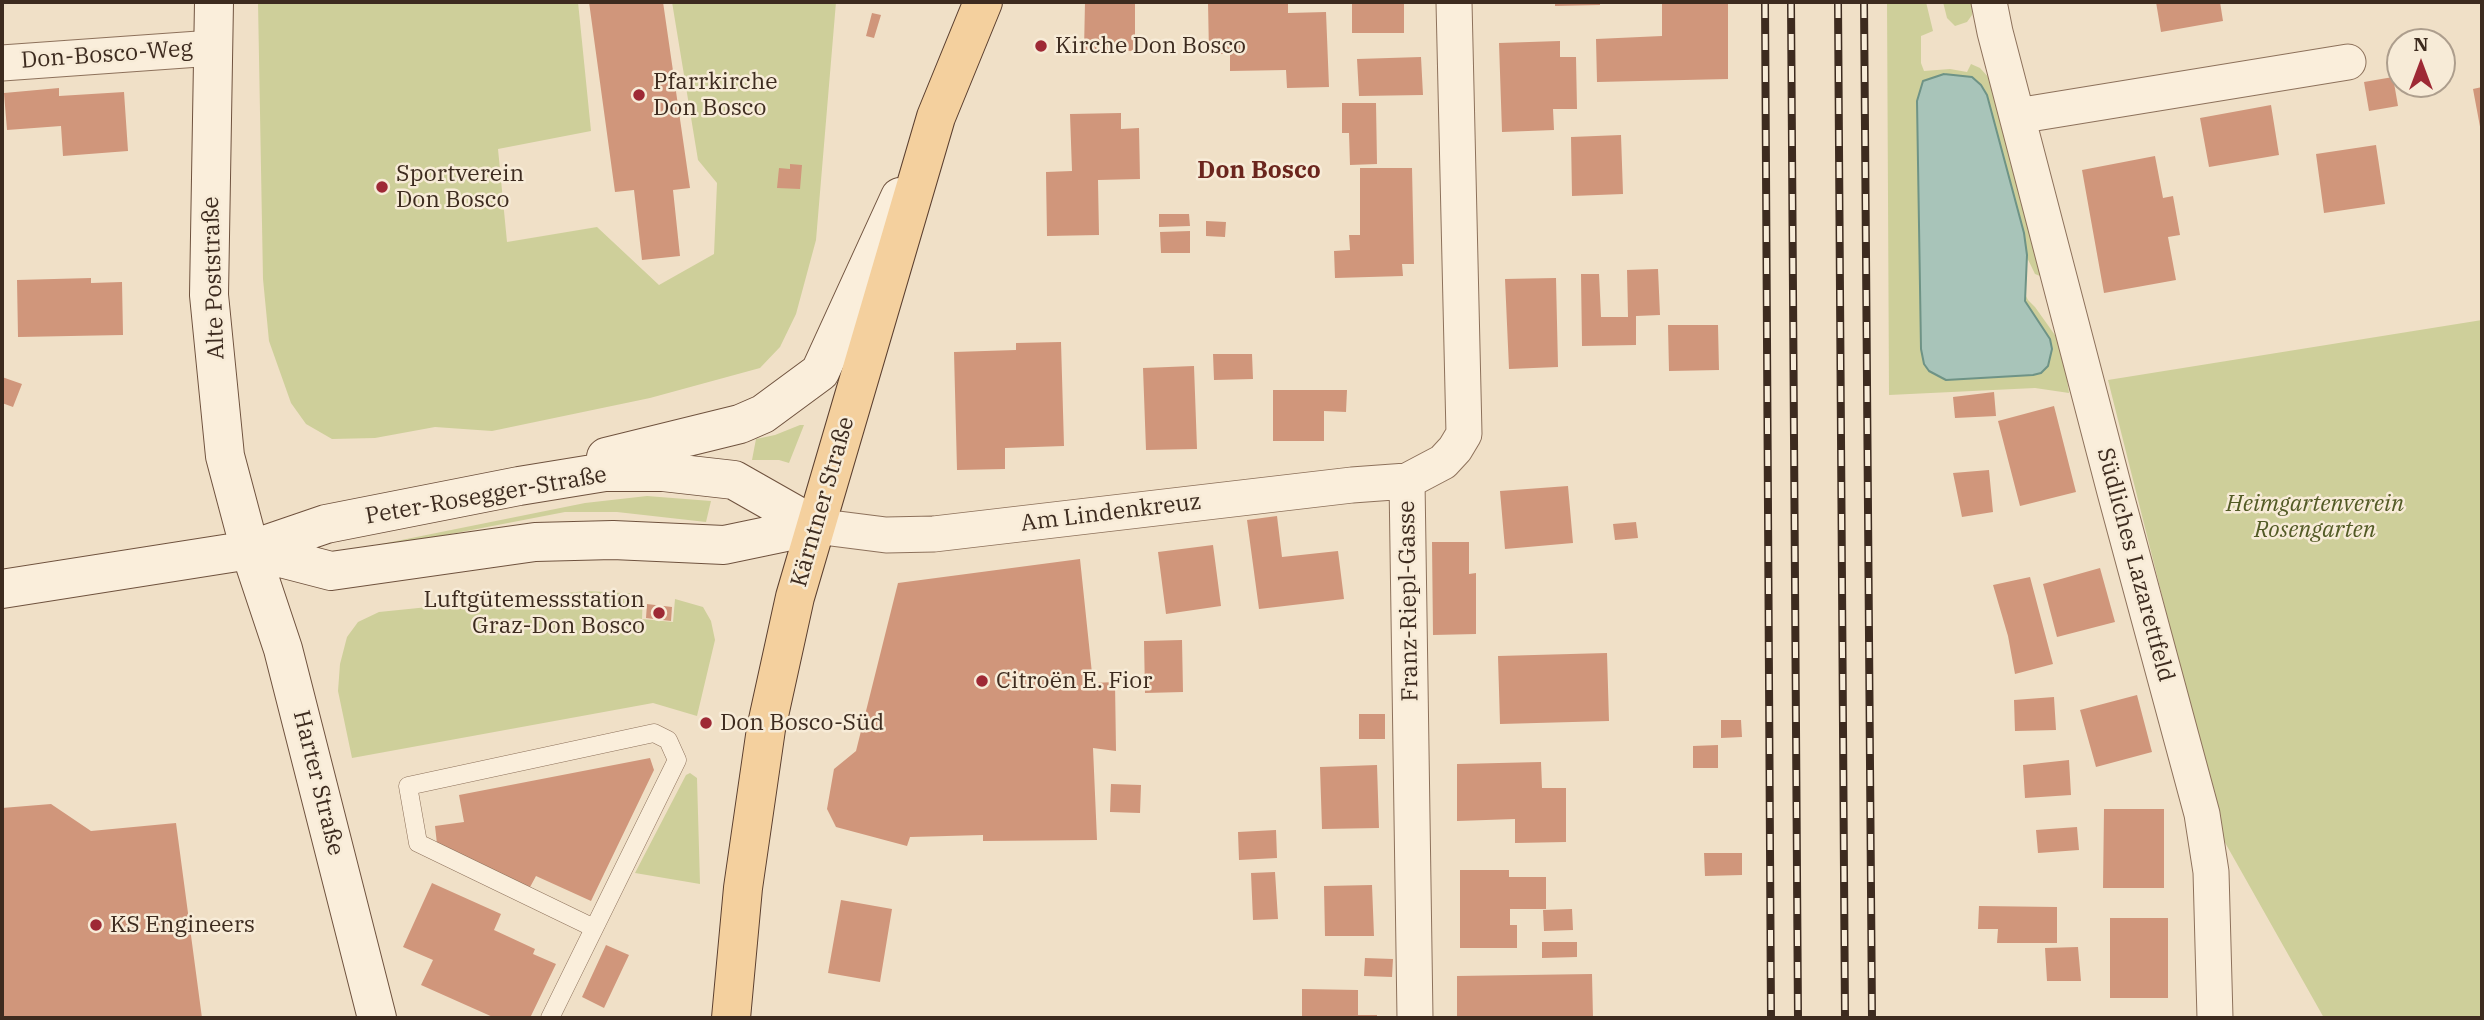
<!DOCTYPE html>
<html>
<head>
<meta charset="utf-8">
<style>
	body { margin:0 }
	#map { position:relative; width:2484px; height:1020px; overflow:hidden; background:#f0e0c7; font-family:"IBM Plex Serif",serif }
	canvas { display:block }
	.frame { position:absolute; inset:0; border:4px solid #3d2b1f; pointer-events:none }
	.north { position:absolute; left:2386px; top:28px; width:70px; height:70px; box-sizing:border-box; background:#f7ebd7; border:2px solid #ad9e8d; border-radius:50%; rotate:0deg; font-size:19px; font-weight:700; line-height:28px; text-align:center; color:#3d2b1f }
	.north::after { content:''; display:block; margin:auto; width:24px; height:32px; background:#9e2935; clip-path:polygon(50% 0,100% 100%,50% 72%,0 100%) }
</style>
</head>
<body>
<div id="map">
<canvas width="2484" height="1020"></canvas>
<div class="frame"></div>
<div class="north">N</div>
</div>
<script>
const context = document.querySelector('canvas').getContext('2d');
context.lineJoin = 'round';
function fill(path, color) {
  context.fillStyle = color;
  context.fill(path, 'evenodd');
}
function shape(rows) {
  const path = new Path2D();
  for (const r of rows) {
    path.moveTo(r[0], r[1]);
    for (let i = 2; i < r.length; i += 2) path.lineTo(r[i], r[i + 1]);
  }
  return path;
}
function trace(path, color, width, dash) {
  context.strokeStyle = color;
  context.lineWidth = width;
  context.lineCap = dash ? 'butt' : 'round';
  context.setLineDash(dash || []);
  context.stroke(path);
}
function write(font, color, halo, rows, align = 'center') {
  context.font = font + ' "IBM Plex Serif",serif';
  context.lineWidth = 5;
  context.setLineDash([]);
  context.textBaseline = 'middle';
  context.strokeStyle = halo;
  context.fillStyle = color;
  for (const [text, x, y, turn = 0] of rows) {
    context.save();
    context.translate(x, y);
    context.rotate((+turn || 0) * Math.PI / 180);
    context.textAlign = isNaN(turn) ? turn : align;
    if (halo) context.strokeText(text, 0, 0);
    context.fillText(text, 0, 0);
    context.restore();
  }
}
const green = shape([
	[258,2,578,2,591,131,498,149,507,242,597,227,659,285,714,254,717,183,698,160,672,2,836,2,816,240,796,314,780,347,760,368,650,398,492,431,435,427,375,438,332,439,306,424,291,403,269,341,263,279],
	[1887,2,1926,2,1933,31,1921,36,1921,63,1924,71,1950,69,1967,72,1971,64,1980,68,1990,79,2030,219,2040,276,2035,274,2019,241,2012,269,2028,300,2035,307,2062,345,2069,393,2035,388,1889,395],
	[1943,2,1974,2,1972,15,1967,22,1955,26,1947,18],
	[2482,320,2482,1018,2324,1018,2223,839,2108,380],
	[800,425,804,425,789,463,779,460,752,460,756,439,775,435],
	[647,496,711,501,706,522,617,512,565,512,342,555,342,552,585,503],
	[586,591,643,594,642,619,673,622,675,599,703,607,711,621,715,640,697,716,653,703,352,758,338,691,340,664,347,637,358,622,379,612],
	[690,773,697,778,700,884,635,873,686,775]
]);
const water = shape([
	[1944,74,1972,77,1981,85,1987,95,2024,233,2027,255,2025,301,2050,339,2052,349,2048,366,2041,373,2033,375,1946,380,1929,371,1924,364,1921,349,1917,101,1923,81,1944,74]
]);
const building = shape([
	[589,2,663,2,690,188,673,190,680,256,642,260,634,190,615,192],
	[1085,2,1135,2,1135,51,1084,50],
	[1208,2,1288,2,1288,13,1326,12,1329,87,1287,88,1286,70,1230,71,1230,54,1209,54],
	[1352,2,1404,2,1404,33,1352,33],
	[1555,2,1600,2,1600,5,1555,6],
	[1662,2,1728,2,1728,79,1597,82,1596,39,1662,36],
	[2156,2,2220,2,2223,21,2161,32],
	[872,13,881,15,874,38,866,36],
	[1560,41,1560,57,1576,57,1577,109,1553,109,1554,130,1502,132,1499,43],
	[1421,57,1423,95,1359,96,1357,59],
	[2393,77,2398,106,2369,111,2364,82],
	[2482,87,2482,132,2481,132,2473,89],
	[59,88,59,96,124,92,128,151,63,156,61,126,7,130,4,93],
	[1342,103,1376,103,1377,164,1350,165,1349,133,1342,133],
	[2271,105,2279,155,2209,167,2200,118],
	[1121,113,1121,129,1139,128,1140,179,1098,180,1099,235,1047,236,1046,172,1072,171,1070,114],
	[1621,135,1623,194,1572,196,1571,137],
	[2376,145,2385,204,2324,213,2316,154],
	[2155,156,2163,198,2173,196,2180,235,2168,237,2176,280,2104,293,2082,170],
	[790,164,802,165,800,189,777,188,779,168,790,169],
	[1360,168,1412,168,1414,264,1402,264,1403,276,1335,278,1334,251,1350,250,1349,235,1360,235],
	[1159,214,1189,214,1190,226,1159,227],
	[1206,221,1226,222,1225,237,1206,236],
	[1190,231,1190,253,1161,253,1160,232],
	[1658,269,1660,315,1636,316,1636,345,1582,346,1581,274,1599,274,1601,317,1628,317,1627,270],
	[91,278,91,283,122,282,123,335,18,337,17,280],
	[1556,278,1558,367,1509,369,1505,279],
	[1668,325,1718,325,1719,370,1669,371],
	[1061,342,1064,446,1005,448,1005,469,957,470,954,352,1016,350,1016,343],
	[1213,354,1252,354,1253,379,1214,380],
	[1194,366,1197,449,1146,450,1143,368],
	[2,377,22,384,13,407,2,403],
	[1273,390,1347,390,1346,412,1324,411,1324,441,1273,441],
	[1994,392,1996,416,1955,418,1953,397],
	[2054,406,2076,492,2020,506,1998,421],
	[1989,470,1993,512,1962,517,1953,473],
	[1568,486,1573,543,1505,549,1500,491],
	[1277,516,1282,557,1338,551,1344,599,1259,609,1247,520],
	[1636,522,1638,538,1615,540,1613,524],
	[1432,542,1469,542,1469,574,1476,573,1476,634,1433,635],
	[1213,545,1221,606,1166,614,1158,552],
	[1080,559,1093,683,1115,682,1116,751,1093,748,1097,840,983,841,983,835,910,837,907,846,836,827,827,809,834,769,856,751,898,583],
	[2100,568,2115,622,2057,637,2043,584],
	[2030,577,2053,664,2015,674,2008,636,1993,585],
	[647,604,672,607,671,621,646,618],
	[1182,640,1183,692,1145,693,1144,641],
	[1607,653,1609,721,1500,724,1498,656],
	[2137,695,2152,752,2096,767,2080,710],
	[2054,697,2056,730,2015,731,2014,700],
	[1359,714,1385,714,1385,739,1359,739],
	[1721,720,1741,720,1742,737,1721,738],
	[1718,745,1718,768,1693,768,1693,746],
	[650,758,654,770,591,901,536,876,529,889,437,844,435,826,464,822,459,795],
	[2069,760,2071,795,2025,798,2023,765],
	[1541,762,1542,788,1566,788,1566,842,1515,843,1515,819,1457,821,1457,764],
	[1377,765,1379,828,1322,829,1320,767],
	[1111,784,1141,785,1140,813,1110,812],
	[51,804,91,831,176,823,202,1018,2,1018,2,808],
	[2104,809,2164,809,2164,888,2103,888],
	[2077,827,2079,850,2038,853,2036,830],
	[1276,830,1277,858,1239,860,1238,832],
	[1704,853,1742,853,1742,875,1705,876],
	[1460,870,1509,870,1509,877,1546,877,1546,909,1510,909,1510,925,1517,925,1517,948,1460,948],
	[1275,872,1278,919,1253,920,1251,873],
	[432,883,501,914,494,930,535,949,533,954,556,964,530,1018,508,1016,495,1018,421,985,433,960,403,947],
	[1372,885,1374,936,1325,936,1324,886],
	[841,900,892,909,880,982,828,973],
	[1979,906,2057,907,2057,943,1997,943,1998,929,1978,929],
	[1572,909,1573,930,1544,931,1543,910],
	[2110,918,2168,918,2168,998,2110,998],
	[1542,942,1577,942,1577,957,1542,958],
	[606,945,629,955,604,1008,582,997],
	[2078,947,2081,981,2047,981,2045,948],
	[1365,958,1393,959,1392,977,1364,976],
	[1592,974,1593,1018,1457,1018,1457,976],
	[1302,989,1358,990,1358,1015,1377,1015,1377,1018,1302,1018]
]);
const lane = shape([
	[550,1018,677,760,668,740,654,733,408,786,418,843,594,928]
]);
const street = shape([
	[1989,2,1995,32,2115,492,2202,814,2211,872,2215,1018],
	[2,63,213,48],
	[2017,116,2348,62],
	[1407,481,1415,1018],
	[815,526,886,535,934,534,1352,485,1407,481,1443,462,1455,449,1464,434,1454,2]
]);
const secondary = shape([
	[214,2,209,295,225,456,250,550,283,649,377,1018],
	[606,457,740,424,763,414,820,372,900,197],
	[250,550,331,571,535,542,613,540,724,545,815,526],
	[2,589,250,550,326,524,519,486,605,472,663,472,734,480,815,526]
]);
const primary = shape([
	[731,1018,743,888,766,729,795,597,936,117,983,2]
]);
const rail = shape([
	[1765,2,1771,1018],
	[1791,2,1798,1018],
	[1838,2,1845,1018],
	[1864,2,1872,1018]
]);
const markers = [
	[1041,46,7,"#9e2935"],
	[639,95,7,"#9e2935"],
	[382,187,7,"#9e2935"],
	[659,613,7,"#9e2935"],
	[982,681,7,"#9e2935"],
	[706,723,7,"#9e2935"],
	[96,925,7,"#9e2935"]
];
const poiNames = [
	["Kirche Don Bosco",1055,46],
	["Pfarrkirche",653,82],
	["Don Bosco",653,108],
	["Sportverein",396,174],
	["Don Bosco",396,200],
	["Luftgütemessstation",645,600,"right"],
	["Graz-Don Bosco",645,626,"right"],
	["Citroën E. Fior",996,681],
	["Don Bosco-Süd",720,723],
	["KS Engineers",110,925]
];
const streetNames = [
	["Don-Bosco-Weg",107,55,-4],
	["Alte Poststraße",214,278,-92],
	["Peter-Rosegger-Straße",486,496,-10],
	["Kärntner Straße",823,502,-74],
	["Am Lindenkreuz",1111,513,-7],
	["Südliches Lazarettfeld",2135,565,75],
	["Franz-Riepl-Gasse",1409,601,-91],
	["Harter Straße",318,783,76]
];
const parkNames = [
	["Heimgartenverein",2315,504],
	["Rosengarten",2315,530]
];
const neighbourhoodNames = [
	["Don Bosco",1259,171]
];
fill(green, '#cecf9a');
fill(water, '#a8c4b9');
trace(water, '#6e9386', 2);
fill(building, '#d0967b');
trace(lane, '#8d715b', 19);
trace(street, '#8d715b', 37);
trace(secondary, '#6f523e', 40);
trace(primary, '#5b3f2f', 40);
trace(lane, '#faeedb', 18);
trace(street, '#faeedb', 35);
trace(secondary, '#faeedb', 38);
trace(primary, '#f4d09e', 38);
trace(rail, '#3d2b1f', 8);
trace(rail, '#f7ebd7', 5, [16]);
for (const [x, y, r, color] of markers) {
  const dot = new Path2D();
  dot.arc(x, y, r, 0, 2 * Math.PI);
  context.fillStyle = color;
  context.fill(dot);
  trace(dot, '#f7ebd7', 2.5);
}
write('23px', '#3d2b1f', '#f7ebd7', poiNames, 'left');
write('23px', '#3d2b1f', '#f7ebd7', streetNames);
write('italic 23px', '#525a25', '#f7ebd7', parkNames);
write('bold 24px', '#6b251d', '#f7ebd7', neighbourhoodNames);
</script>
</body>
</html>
